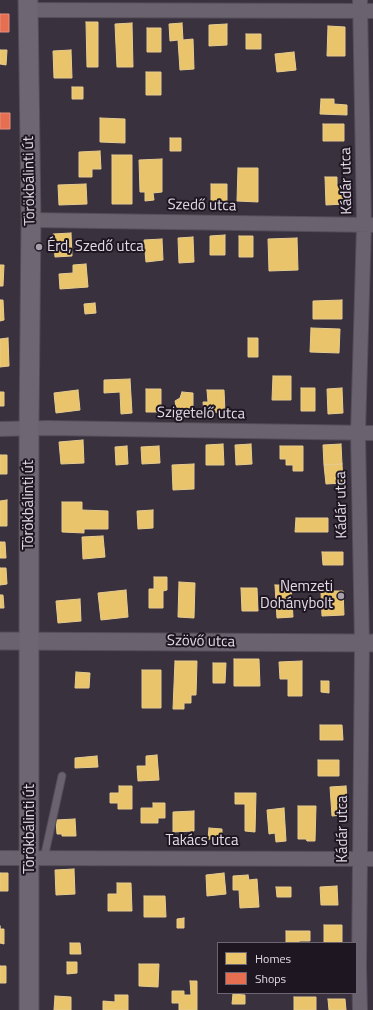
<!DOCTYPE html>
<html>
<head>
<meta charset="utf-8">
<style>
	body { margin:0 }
	#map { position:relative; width:373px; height:1010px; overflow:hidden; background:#39313d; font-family:"Titillium Web",sans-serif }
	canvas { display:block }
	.legend { position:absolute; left:217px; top:942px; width:140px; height:52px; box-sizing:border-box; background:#1e1721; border:1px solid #6d6571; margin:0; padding:5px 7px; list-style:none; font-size:12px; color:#e3dae8 }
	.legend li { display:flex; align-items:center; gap:8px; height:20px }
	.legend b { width:20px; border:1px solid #6d6571 }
</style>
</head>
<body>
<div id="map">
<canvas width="373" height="1010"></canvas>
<ul class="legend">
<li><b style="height:11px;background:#e9c46a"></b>Homes</li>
<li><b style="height:11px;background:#e76f51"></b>Shops</li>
</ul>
</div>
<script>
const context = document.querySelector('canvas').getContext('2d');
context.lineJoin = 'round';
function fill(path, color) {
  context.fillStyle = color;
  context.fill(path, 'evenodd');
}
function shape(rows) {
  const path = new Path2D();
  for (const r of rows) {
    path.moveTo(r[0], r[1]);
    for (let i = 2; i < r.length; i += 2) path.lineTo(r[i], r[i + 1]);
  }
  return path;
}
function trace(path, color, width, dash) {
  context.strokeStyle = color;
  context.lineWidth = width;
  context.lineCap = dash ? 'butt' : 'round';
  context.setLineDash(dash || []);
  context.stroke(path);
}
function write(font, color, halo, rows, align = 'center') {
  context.font = font + ' "Titillium Web",sans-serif';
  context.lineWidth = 4;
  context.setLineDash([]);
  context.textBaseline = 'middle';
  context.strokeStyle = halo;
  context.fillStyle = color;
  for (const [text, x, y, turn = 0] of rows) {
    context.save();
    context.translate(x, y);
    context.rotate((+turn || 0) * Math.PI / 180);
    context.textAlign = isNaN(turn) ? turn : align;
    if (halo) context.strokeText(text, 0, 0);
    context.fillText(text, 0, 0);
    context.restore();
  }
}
const homes = shape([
	[86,22,98,22,98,67,87,67,86,22],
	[132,23,133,67,117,67,115,24,132,23],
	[182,23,183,40,193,39,194,69,180,70,178,40,170,41,169,24,182,23],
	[227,24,227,45,209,46,209,25,227,24],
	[328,26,345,27,345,56,327,56,328,26],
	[147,28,161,28,161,52,147,52,147,28],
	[246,34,261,34,261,49,246,49,246,34],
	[0,50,7,50,6,65,0,64,0,50],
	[71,50,72,78,54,78,53,51,71,50],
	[294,52,296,70,277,72,275,54,294,52],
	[146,72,161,72,161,95,146,95,146,72],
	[72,87,83,87,83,99,72,99,72,87],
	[321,99,334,99,334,104,347,105,347,115,320,114,321,99],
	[100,118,125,119,125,143,100,142,100,118],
	[323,124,344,124,344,141,323,141,323,124],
	[170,138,181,138,181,151,170,151,170,138],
	[100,151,101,169,92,169,92,177,79,177,79,152,100,151],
	[112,155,132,155,132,204,112,204,112,155],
	[162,159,162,192,153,193,154,200,145,201,145,192,140,192,139,160,162,159],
	[238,168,258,168,258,202,237,201,238,168],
	[325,177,337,177,337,186,343,186,344,204,326,205,325,177],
	[86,184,87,204,59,205,58,185,86,184],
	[211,184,227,184,227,203,211,203,211,184],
	[71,233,72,256,55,257,53,234,71,233],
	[225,235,225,255,210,255,210,236,225,235],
	[239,236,253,236,253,257,239,257,239,236],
	[193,237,194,262,179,263,178,238,193,237],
	[297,238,298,270,269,271,268,239,297,238],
	[162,239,163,260,146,262,144,240,162,239],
	[86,264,88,287,60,289,59,274,73,273,73,265,86,264],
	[0,265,4,265,3,286,0,286,0,265],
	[0,300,3,300,4,320,0,321,0,300],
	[342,300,342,319,313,319,313,301,342,300],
	[95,303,96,313,85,314,84,304,95,303],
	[311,328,340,329,339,353,310,352,311,328],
	[8,338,9,366,0,367,0,339,8,338],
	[248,338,258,338,258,357,248,357,248,338],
	[273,376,291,376,291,400,272,400,273,376],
	[130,379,132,413,121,414,120,392,104,393,104,380,130,379],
	[301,388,315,388,315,411,301,411,301,388],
	[342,388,343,413,328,414,327,389,342,388],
	[146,389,161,389,161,412,146,412,146,389],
	[78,390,80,410,56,413,54,393,78,390],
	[207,390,224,390,225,412,204,413,203,402,208,402,207,390],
	[0,392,4,392,4,406,0,406,0,392],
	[182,392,193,393,193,413,181,412,176,406,175,401,180,398,182,392],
	[83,440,84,463,61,464,59,442,83,440],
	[223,444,224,465,206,465,206,445,223,444],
	[251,444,252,464,236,465,235,445,251,444],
	[341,444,342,464,324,465,323,445,341,444],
	[127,446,128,464,116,465,115,447,127,446],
	[159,446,160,463,142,464,141,447,159,446],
	[280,446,303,446,303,471,293,471,293,465,286,465,286,459,280,459,280,446],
	[0,455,7,455,7,474,0,474,0,455],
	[194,464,194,489,173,490,172,465,194,464],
	[342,464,343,483,326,484,324,465,342,464],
	[7,500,7,526,0,526,0,501,7,500],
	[62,502,82,502,82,510,108,511,108,529,84,529,84,533,62,532,62,502],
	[153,510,153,528,138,529,137,511,153,510],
	[296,518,328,518,328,532,295,532,296,518],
	[103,536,105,557,83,559,82,537,103,536],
	[0,542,5,542,6,558,0,558,0,542],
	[322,552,343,552,343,565,323,565,322,552],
	[0,568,6,568,7,584,0,585,0,568],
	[154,577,167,577,167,590,163,591,163,608,149,608,149,589,154,589,154,577],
	[179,582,195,583,194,618,178,617,179,582],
	[275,585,291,585,293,617,277,618,275,585],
	[241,588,257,588,258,611,242,611,241,588],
	[126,590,128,617,101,620,98,593,126,590],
	[321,591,343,591,344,615,322,616,321,591],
	[0,595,3,595,4,608,0,608,0,595],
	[80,599,81,621,58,623,56,601,80,599],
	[234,659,259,659,260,686,234,686,234,659],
	[175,661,197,661,196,695,191,695,191,703,184,703,184,709,173,709,175,661],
	[302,661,302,696,288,696,288,679,280,679,279,662,302,661],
	[213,663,226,663,225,683,213,683,213,663],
	[142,670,161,670,161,708,142,708,142,670],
	[76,672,90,673,89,688,75,688,76,672],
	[321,681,329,681,329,693,321,692,321,681],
	[320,725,342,725,343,740,320,740,320,725],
	[157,755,159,780,138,781,137,766,146,766,146,756,157,755],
	[97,756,98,767,75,768,75,758,97,756],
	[318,760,339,760,339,776,318,776,318,760],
	[119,786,132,786,132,809,118,809,118,803,110,803,110,793,119,793,119,786],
	[346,786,347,800,342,801,343,815,332,816,330,787,346,786],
	[235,793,256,793,255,832,245,831,245,804,235,804,235,793],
	[153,803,165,803,165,818,158,818,158,823,141,823,141,808,153,808,153,803],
	[298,806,316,806,315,841,307,841,306,839,298,839,298,806],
	[284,808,286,841,276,842,275,833,269,834,267,810,284,808],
	[194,811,194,831,173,832,173,812,194,811],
	[75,819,76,836,62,836,62,834,57,834,56,820,75,819],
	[209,828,222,829,222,840,208,839,209,828],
	[74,869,75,894,56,895,55,870,74,869],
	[0,873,8,873,8,891,0,891,0,873],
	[224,873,226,894,207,896,206,875,224,873],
	[248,875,249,880,257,879,259,907,240,908,239,890,233,890,233,876,248,875],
	[117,883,131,883,132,911,108,911,108,894,117,894,117,883],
	[337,886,338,905,321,905,320,887,337,886],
	[276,887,291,887,291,897,277,897,276,887],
	[144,896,165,896,166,917,144,917,144,896],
	[184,918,184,928,177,928,177,919,184,918],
	[324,925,342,925,342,942,339,942,339,943,324,943,324,925],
	[0,926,0,929,4,929,4,944,0,943,0,926],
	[286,931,310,931,310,941,299,941,299,943,286,943,286,931],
	[70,943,80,943,81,954,70,954,70,943],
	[67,962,77,962,77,973,67,974,67,962],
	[139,964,159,964,158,987,139,986,139,964],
	[0,966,6,966,6,983,0,983,0,966],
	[190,981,197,981,197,1010,179,1010,179,1003,172,1003,172,991,184,991,184,995,191,995,190,981],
	[233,994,245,995,245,1004,232,1004,233,994],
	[115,995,128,995,128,1010,103,1010,103,1001,115,1002,115,995],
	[55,996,71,997,71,1010,54,1010,55,996],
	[294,997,316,997,316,1010,294,1010,294,997],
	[328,999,345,999,346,1010,329,1010,328,999]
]);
const shops = shape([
	[0,14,9,14,9,32,0,32,0,14],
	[0,113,10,113,10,129,0,129,0,113]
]);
const service = shape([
	[44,858,62,776]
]);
const minor = shape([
	[360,0,364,225,358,433,362,644,359,966,360,1010],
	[27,10,373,11],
	[31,220,373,225],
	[0,429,48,428,373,433],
	[0,858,373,859]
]);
const tertiary = shape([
	[0,641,373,643]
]);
const secondary = shape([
	[28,0,31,220,29,428,29,1010]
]);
const markers = [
	[39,247,4,"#a89fac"],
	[341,596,4,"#a89fac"]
];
const streetNames = [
	["Törökbálinti út",30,181,-91],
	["Kádár utca",347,181,-91],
	["Szedő utca",202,206,1],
	["Szigetelő utca",201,414,1],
	["Törökbálinti út",29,505,-90],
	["Kádár utca",342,505,-91],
	["Szövő utca",201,642,1],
	["Törökbálinti út",30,829,-90],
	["Kádár utca",343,829,-90],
	["Takács utca",202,841]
];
const poiNames = [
	["Érd, Szedő utca",47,247],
	["Nemzeti",333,587,"right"],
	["Dohánybolt",333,604,"right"]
];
fill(homes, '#e9c46a');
trace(homes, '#e7cb90', 1);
fill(shops, '#e76f51');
trace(shops, '#e68f7e', 1);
trace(service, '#534d58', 9);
trace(minor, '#534d58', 16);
trace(tertiary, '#534d58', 19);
trace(secondary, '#534d58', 21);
trace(service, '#6a626e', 7);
trace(minor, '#6a626e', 14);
trace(tertiary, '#6a626e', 17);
trace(secondary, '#6e6672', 19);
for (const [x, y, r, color] of markers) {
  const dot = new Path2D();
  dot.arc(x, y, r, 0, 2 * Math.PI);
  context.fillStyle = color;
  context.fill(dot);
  trace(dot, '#1e1721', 1.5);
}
write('15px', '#e3dae8', '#1e1721', streetNames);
write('15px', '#e3dae8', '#1e1721', poiNames, 'left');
</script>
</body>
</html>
